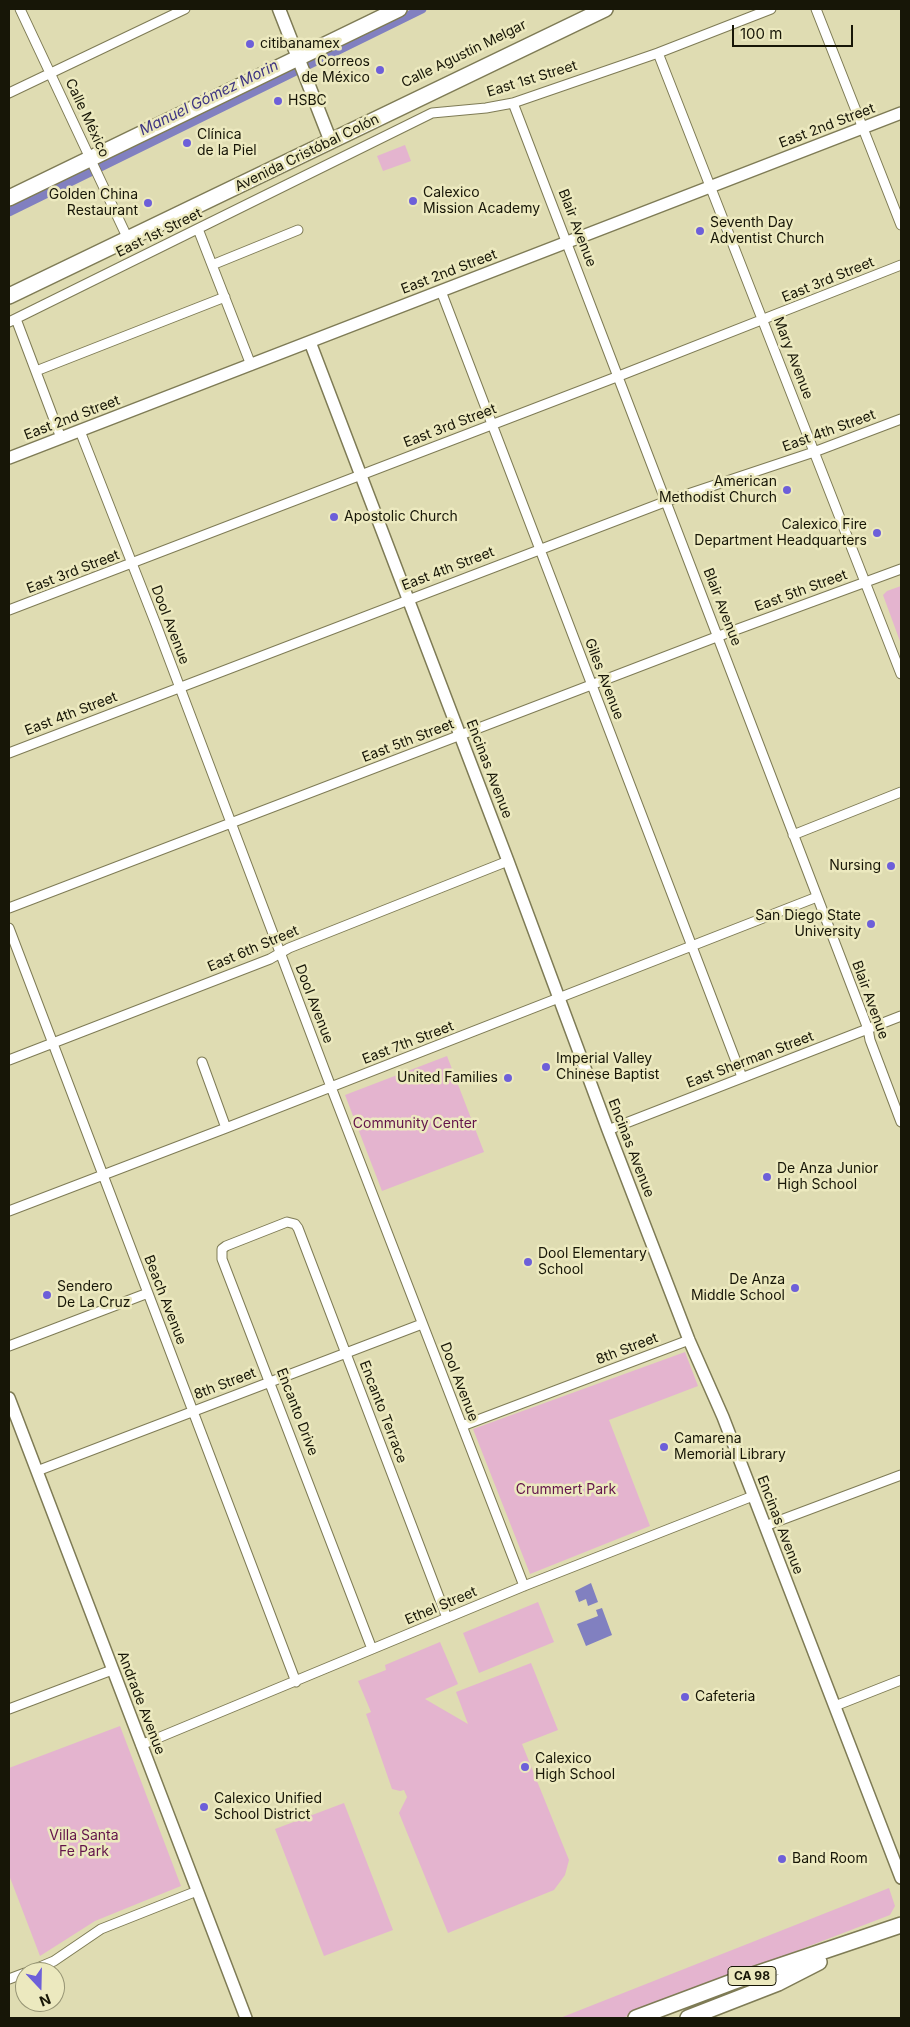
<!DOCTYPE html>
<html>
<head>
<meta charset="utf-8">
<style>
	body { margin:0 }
	#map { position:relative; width:910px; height:2027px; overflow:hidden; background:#dfdcb2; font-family:Inter,sans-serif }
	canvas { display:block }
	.frame { position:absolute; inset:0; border:10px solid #171607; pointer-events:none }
	.north { position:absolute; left:15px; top:1962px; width:50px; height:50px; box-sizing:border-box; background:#ece9bf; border:1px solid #979575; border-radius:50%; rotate:159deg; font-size:14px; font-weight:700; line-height:20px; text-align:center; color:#171607 }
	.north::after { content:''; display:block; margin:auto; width:18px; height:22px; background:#6d5fd9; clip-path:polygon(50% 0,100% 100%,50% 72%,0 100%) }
	.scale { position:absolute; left:732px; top:25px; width:121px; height:22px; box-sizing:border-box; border:2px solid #171607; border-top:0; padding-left:6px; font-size:15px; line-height:18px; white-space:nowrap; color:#171607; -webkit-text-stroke:4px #ece9bf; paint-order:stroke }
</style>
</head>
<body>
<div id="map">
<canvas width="910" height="2027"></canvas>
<div class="frame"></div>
<div class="north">N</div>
<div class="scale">100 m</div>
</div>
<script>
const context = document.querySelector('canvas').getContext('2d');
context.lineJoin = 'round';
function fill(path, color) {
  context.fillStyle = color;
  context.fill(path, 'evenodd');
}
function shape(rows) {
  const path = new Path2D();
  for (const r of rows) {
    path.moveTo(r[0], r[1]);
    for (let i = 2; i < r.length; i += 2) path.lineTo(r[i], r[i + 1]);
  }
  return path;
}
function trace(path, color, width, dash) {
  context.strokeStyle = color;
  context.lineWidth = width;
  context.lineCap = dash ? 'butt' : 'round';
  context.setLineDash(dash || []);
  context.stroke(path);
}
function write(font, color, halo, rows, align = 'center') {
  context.font = font + ' Inter,sans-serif';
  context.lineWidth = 5;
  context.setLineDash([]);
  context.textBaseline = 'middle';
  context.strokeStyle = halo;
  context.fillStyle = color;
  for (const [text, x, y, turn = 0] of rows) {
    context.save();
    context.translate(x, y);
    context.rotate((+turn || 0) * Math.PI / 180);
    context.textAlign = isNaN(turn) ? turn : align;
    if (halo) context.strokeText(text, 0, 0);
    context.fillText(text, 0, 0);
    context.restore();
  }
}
const green = shape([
	[405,145,411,161,383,171,377,156],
	[901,586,901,644,883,595,887,591],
	[447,1056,484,1152,382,1191,345,1095],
	[685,1352,698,1386,609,1420,650,1526,530,1574,473,1429],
	[538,1602,554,1642,479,1673,463,1633],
	[440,1642,458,1684,425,1699,468,1724,456,1692,531,1663,558,1730,522,1744,569,1860,565,1875,554,1890,448,1933,399,1813,407,1797,404,1790,400,1791,392,1789,366,1714,371,1712,358,1681,386,1670,385,1665],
	[120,1726,181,1886,95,1921,40,1956,9,1875,9,1768],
	[344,1803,393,1930,324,1956,275,1829],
	[889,1888,895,1906,890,1915,622,2018,560,2018]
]);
const water = shape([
	[591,1583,598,1602,588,1606,586,1599,579,1602,575,1591],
	[602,1608,612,1635,586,1646,577,1624,598,1616,596,1610]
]);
const canal = shape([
	[9,212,422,9]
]);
const minor = shape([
	[20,9,128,239],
	[816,9,901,225],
	[658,53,901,674],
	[9,93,185,9],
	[513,103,868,1029,870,1040,901,1122],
	[198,229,251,365],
	[212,265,298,230],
	[441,291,742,1077],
	[16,319,61,438],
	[9,322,432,113,486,108,513,103,658,53,771,9],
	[36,371,225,297],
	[80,431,157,627,331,1087,524,1586],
	[9,610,619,376,901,265],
	[9,753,667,501,814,452,901,419],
	[793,835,901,792],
	[9,908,719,636,901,569],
	[9,928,296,1682],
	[9,1060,270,959,289,948,508,861],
	[202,1062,226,1128],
	[608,1130,901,1016],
	[9,1211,226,1128,817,897],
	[9,1346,148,1293],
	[462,1426,689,1340],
	[37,1471,422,1324],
	[765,1526,901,1475],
	[372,1649,222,1259,222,1249,226,1246,287,1222,295,1224,298,1228,447,1618],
	[835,1706,901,1680],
	[9,1709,112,1670],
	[141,1745,524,1586,753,1496],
	[28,1972,54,1961,101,1929,197,1891],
	[9,1979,25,1973]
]);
const tertiary = shape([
	[310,342,508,861,608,1130,689,1340,723,1417,901,1878],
	[9,458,901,113],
	[9,1398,246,2018]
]);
const secondary = shape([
	[279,9,331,142]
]);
const primary = shape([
	[9,198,399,9],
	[9,296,605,9],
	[636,2018,732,1982,901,1925],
	[688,2018,778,1983,819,1962]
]);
const markers = [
	[250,44,5,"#6d5fd9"],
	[380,70,5,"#6d5fd9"],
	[278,101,5,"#6d5fd9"],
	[187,143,5,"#6d5fd9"],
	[413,201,5,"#6d5fd9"],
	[148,203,5,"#6d5fd9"],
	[700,231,5,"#6d5fd9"],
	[787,490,5,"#6d5fd9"],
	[334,517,5,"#6d5fd9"],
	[877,533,5,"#6d5fd9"],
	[891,866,5,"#6d5fd9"],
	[871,924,5,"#6d5fd9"],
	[546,1067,5,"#6d5fd9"],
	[508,1078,5,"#6d5fd9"],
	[767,1177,5,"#6d5fd9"],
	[528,1262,5,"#6d5fd9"],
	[795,1288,5,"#6d5fd9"],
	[47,1295,5,"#6d5fd9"],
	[664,1447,5,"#6d5fd9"],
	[685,1697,5,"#6d5fd9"],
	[525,1767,5,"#6d5fd9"],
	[204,1807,5,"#6d5fd9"],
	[782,1859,5,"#6d5fd9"]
];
const shields = [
	[752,1976,48]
];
const shieldNames = [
	["CA 98",752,1976]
];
const poiNames = [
	["citibanamex",260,44],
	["Correos",370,62,"right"],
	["de México",370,78,"right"],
	["HSBC",288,101],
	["Clínica",197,135],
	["de la Piel",197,151],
	["Calexico",423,193],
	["Mission Academy",423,209],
	["Golden China",138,195,"right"],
	["Restaurant",138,211,"right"],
	["Seventh Day",710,223],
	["Adventist Church",710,239],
	["American",777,482,"right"],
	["Methodist Church",777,498,"right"],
	["Apostolic Church",344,517],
	["Calexico Fire",867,525,"right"],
	["Department Headquarters",867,541,"right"],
	["Nursing",881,866,"right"],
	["San Diego State",861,916,"right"],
	["University",861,932,"right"],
	["Imperial Valley",556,1059],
	["Chinese Baptist",556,1075],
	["United Families",498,1078,"right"],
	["De Anza Junior",777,1169],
	["High School",777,1185],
	["Dool Elementary",538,1254],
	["School",538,1270],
	["De Anza",785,1280,"right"],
	["Middle School",785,1296,"right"],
	["Sendero",57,1287],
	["De La Cruz",57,1303],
	["Camarena",674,1439],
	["Memorial Library",674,1455],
	["Cafeteria",695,1697],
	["Calexico",535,1759],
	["High School",535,1775],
	["Calexico Unified",214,1799],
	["School District",214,1815],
	["Band Room",792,1859]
];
const streetNames = [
	["Calle Agustín Melgar",464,54,-26],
	["East 1st Street",532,79,-17],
	["Calle México",87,118,65],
	["East 2nd Street",827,126,-21],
	["Avenida Cristóbal Colón",307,153,-26],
	["Blair Avenue",577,228,69],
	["East 1st Street",159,233,-26],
	["East 2nd Street",449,272,-21],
	["East 3rd Street",828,280,-22],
	["Mary Avenue",793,358,69],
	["East 2nd Street",72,418,-21],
	["East 3rd Street",450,426,-21],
	["East 4th Street",829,431,-20],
	["East 4th Street",448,569,-21],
	["East 3rd Street",73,572,-21],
	["East 5th Street",801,591,-20],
	["Blair Avenue",722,607,69],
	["Dool Avenue",170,625,69],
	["Giles Avenue",604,679,69],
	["East 4th Street",71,714,-21],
	["East 5th Street",408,741,-21],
	["Encinas Avenue",489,769,69],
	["East 6th Street",253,949,-23],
	["Blair Avenue",870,1000,70],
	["Dool Avenue",314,1004,69],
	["East 7th Street",408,1043,-21],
	["East Sherman Street",750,1060,-21],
	["Encinas Avenue",631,1148,69],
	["Beach Avenue",165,1300,69],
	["8th Street",627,1349,-21],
	["Dool Avenue",459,1382,69],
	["8th Street",225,1384,-21],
	["Encanto Drive",297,1412,69],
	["Encanto Terrace",383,1412,69],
	["Encinas Avenue",780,1525,69],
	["Ethel Street",441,1606,-23],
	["Andrade Avenue",141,1703,69]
];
const parkNames = [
	["Community Center",415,1124],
	["Crummert Park",566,1490],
	["Villa Santa",84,1836],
	["Fe Park",84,1852]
];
const waterNames = [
	["Manuel Gómez Morin",209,98,-26]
];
fill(green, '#e4b4cf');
fill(water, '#8180c0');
trace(canal, '#8180c0', 9);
trace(minor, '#7e7b55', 11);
trace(tertiary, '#7e7b55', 14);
trace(secondary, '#7e7b55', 15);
trace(primary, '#7e7b55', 18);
trace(minor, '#fff', 9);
trace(tertiary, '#fff', 11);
trace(secondary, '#fff', 12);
trace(primary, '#fff', 15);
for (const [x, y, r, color] of markers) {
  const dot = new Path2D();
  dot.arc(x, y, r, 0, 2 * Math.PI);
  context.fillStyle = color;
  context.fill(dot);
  trace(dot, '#ece9bf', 2);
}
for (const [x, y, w] of shields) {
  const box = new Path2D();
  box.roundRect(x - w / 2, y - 9.5, w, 19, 4);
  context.fillStyle = '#ece9bf';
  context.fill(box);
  trace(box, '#171607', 1);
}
write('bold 12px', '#171607', null, shieldNames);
write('14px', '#171607', '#ece9bf', poiNames, 'left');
write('14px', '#171607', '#ece9bf', streetNames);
write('14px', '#63144a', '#ece9bf', parkNames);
write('italic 15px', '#3e3583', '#ece9bf', waterNames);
</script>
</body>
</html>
